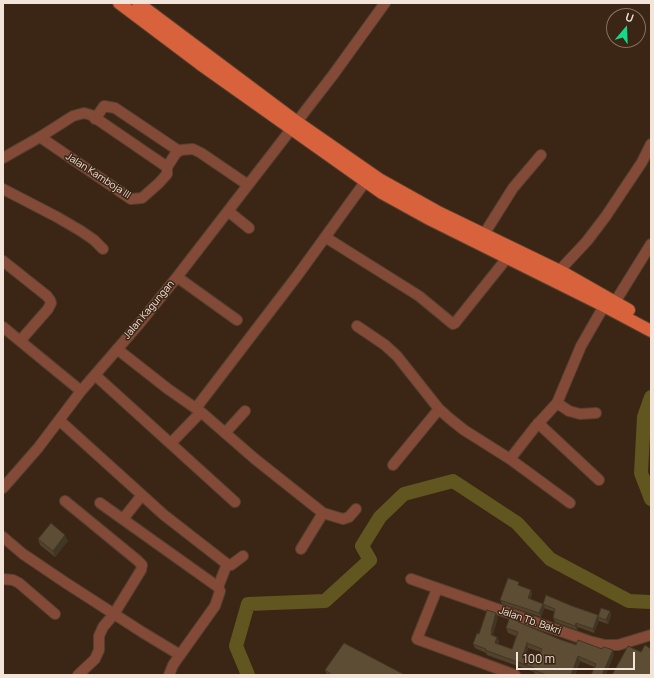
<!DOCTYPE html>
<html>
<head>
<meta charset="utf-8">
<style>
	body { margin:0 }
	#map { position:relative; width:654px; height:678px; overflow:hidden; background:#3b2514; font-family:Manrope,sans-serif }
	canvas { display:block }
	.frame { position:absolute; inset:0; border:4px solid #f3e4d9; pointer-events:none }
	.north { position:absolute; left:606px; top:8px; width:40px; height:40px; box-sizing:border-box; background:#3b2514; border:1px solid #857163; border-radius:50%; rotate:19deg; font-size:11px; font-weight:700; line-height:16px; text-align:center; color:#f3e4d9 }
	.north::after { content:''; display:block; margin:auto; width:14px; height:18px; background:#13d989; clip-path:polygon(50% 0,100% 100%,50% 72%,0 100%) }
	.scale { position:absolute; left:516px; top:652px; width:119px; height:18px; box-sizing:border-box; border:2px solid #f3e4d9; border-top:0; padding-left:5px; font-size:12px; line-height:14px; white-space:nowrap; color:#f3e4d9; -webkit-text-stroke:3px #3b2514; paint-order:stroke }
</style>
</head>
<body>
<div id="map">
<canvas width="654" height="678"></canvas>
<div class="frame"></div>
<div class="north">U</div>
<div class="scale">100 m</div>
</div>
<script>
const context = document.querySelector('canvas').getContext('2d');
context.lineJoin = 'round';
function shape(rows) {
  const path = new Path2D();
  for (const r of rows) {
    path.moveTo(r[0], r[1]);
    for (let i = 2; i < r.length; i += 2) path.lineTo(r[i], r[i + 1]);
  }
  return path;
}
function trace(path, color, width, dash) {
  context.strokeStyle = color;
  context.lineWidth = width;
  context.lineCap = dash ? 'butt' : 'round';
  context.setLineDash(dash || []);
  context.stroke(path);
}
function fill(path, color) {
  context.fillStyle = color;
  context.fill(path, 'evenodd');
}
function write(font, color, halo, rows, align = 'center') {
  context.font = font + ' Manrope,sans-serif';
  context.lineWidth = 3;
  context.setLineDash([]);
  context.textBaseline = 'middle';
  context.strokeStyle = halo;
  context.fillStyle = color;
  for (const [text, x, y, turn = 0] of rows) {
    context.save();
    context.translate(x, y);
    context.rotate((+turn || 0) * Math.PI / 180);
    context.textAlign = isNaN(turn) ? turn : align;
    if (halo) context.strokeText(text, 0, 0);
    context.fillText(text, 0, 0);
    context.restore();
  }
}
const river = shape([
	[651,397,644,417,641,473,651,499],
	[248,675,236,646,248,604,325,601,370,560,362,546,380,517,404,494,453,481,517,523,550,559,629,601,651,602]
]);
const minor = shape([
	[95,119,104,106,115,108,179,151],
	[40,137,131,199,142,198,159,183,167,174,167,167],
	[3,158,40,137,73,116,84,113,91,115,167,167],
	[167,167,176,153,181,150,193,149,201,153,248,185],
	[3,189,57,217,81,231,94,240,103,249],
	[228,211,249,228],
	[325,237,419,296,453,324,455,323,507,258],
	[481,239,513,188,541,155],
	[3,261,47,296,50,300,51,303,48,309,20,341],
	[559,271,587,241,606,216,642,162,651,144],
	[177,277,237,320],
	[615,302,651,244],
	[357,326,385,345,397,356,439,409,449,418,464,430,510,459,570,503],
	[3,327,81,391],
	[117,349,168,389,201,412,255,459,323,513,343,519,349,517,356,509],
	[95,375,235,502],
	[557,403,569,411,580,414,596,413],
	[196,408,297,276,365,182],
	[59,420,164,515,227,564,231,565,243,556],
	[538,423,599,480],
	[225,433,245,411],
	[171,443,201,412],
	[510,459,535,427,557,403,581,346,604,306],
	[393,465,439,409],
	[3,488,38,448,81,391,139,324,177,277,333,75,385,3],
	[65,501,137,560,142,565,141,570,114,614,103,627,99,636,99,650,95,659,78,675],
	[100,503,218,587,220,591,215,606,180,655],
	[123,519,142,495],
	[3,537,23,554,66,583,142,632,180,655,173,665,169,675],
	[301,549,323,513],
	[3,579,13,580,19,583,55,614],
	[411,579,589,641,605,645,618,645,651,635],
	[218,587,227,564],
	[437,589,417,639,515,675]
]);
const major = shape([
	[119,3,200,64,382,193,431,220,604,306,651,331],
	[138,3,297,122,379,179,440,213,564,273,629,310]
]);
const wall = shape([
	[38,539,68,541,55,557,40,545],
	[520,586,532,594,530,599,543,604,572,606,598,615,598,616,610,611,611,615,608,624,599,621,599,620,594,633,578,627,577,630,555,622,553,618,555,612,544,608,541,617,502,604,500,600],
	[498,617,493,634,494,636,497,637,499,642,498,644,512,649,516,636,508,633,506,628,521,623,559,639,614,655,594,667,580,661,575,675,537,675,535,674,534,672,487,655,486,653,475,648,473,644,479,634],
	[528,648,541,652,538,660,526,656],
	[325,670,405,675,327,675]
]);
const shadedWall = shape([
	[65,535,68,541,55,557,53,551],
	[531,590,532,594,529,602,528,598],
	[543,604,545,608,541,617,539,613],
	[610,611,611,615,608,624,606,620],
	[496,613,498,617,493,634,494,636,491,635,491,631],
	[598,615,599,617,598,617,599,620,594,633,593,629],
	[576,623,578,627,577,630,575,626],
	[497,637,499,642,497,647,495,643],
	[527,643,528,648,524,660,523,655],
	[613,650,614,655,606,675,602,675],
	[578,656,580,661,575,675,571,675]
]);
const building = shape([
	[51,523,65,535,53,551,38,539,51,523],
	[508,578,519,582,518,585,531,590,528,598,543,604,539,613,500,600,508,578],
	[546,595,572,606,598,615,593,629,576,623,575,626,553,618,555,609,543,604,546,595],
	[601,608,610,611,606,620,598,617,601,608],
	[487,610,496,613,491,631,492,631,491,635,497,637,495,643,512,649,518,632,506,628,510,616,519,619,518,622,559,639,576,645,578,640,602,649,603,647,604,647,613,650,602,675,591,675,596,664,578,656,571,675,547,675,533,670,534,668,485,650,486,649,473,644,477,633,479,634,487,610],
	[527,643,542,649,538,660,523,655,527,643],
	[344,643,405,675,332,675,325,670,344,643],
	[645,645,651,649,651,665,650,667,651,667,651,675,612,675,628,646,641,652,645,645]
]);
const streetNames = [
	["Jalan Kamboja III",98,176,33],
	["Jalan Kagungan",149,310,-50],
	["Jalan Tb. Bakri",530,621,19]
];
trace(river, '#61561f', 14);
trace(minor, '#554030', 12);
trace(major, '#554030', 14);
trace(minor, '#834a37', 10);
trace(major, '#d7623b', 12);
fill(wall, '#50422d');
fill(shadedWall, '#413624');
fill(building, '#5d4d34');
trace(building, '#413624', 1);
write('10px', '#f3e4d9', '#3b2514', streetNames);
</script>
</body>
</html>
